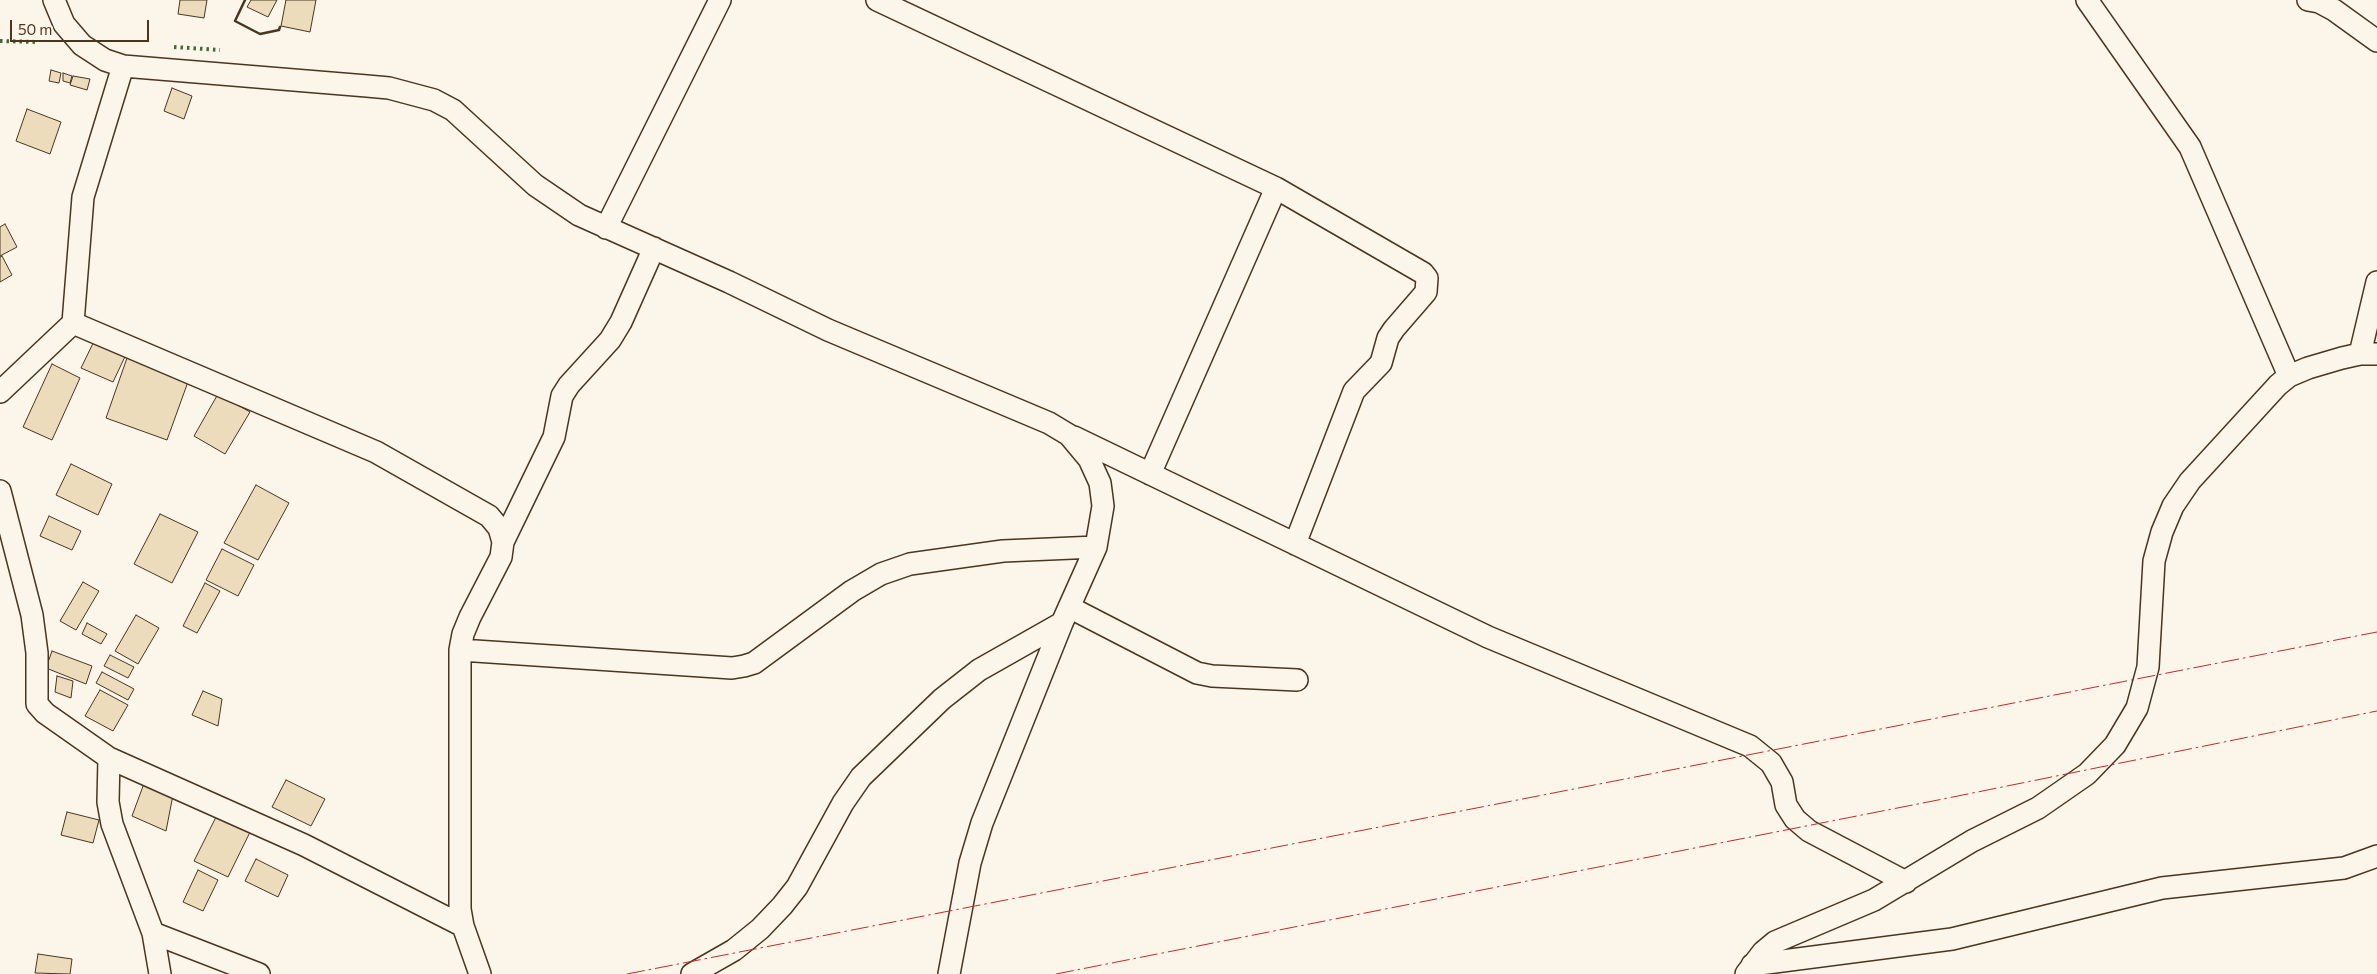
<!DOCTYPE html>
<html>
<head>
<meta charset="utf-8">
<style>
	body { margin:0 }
	#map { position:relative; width:2377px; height:974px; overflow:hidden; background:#fbf6e9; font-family:Commissioner,sans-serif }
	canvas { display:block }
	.scale { position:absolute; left:10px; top:20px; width:139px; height:22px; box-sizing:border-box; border:2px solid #4a3520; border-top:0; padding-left:6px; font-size:15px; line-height:18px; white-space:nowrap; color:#4a3520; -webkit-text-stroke:4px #fbf6e9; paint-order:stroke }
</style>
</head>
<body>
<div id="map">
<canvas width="2377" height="974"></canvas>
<div class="scale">50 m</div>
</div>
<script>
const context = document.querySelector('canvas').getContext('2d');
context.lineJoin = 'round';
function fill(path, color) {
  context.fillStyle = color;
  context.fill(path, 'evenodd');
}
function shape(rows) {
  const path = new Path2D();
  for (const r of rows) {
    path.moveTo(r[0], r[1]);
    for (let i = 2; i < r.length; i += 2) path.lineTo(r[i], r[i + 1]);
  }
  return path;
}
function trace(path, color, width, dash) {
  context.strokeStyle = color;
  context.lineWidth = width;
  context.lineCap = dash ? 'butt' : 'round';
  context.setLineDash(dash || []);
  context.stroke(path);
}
const building = shape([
	[180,0,207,0,204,18,178,14,180,0],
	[251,0,277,0,268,17,247,7,251,0],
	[286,0,316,0,310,32,281,26,286,0],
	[51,70,61,73,59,83,49,81,51,70],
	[63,73,72,76,70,83,63,81,63,73],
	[73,76,90,79,87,90,70,85,73,76],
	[172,88,192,96,184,119,164,111,172,88],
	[27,109,61,122,50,154,16,141,27,109],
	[5,224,17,247,0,256,0,227,5,224],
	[2,256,12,275,0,282,0,257,2,256],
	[99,331,130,346,113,382,81,368,99,331],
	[127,358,189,379,167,440,106,418,127,358],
	[52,364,80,378,52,440,23,427,52,364],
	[218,394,250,412,225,454,194,436,218,394],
	[71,464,112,484,98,515,56,495,71,464],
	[256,485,289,503,258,560,224,543,256,485],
	[160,514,198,532,172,583,134,564,160,514],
	[49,516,81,531,72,550,40,536,49,516],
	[222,549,254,565,238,596,206,580,222,549],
	[83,582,99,591,76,630,60,621,83,582],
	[205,583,220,591,197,633,183,626,205,583],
	[136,615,159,628,138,664,115,651,136,615],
	[87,623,107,634,101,644,82,634,87,623],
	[52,651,92,666,86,684,46,668,52,651],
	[110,655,134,667,128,678,104,666,110,655],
	[102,672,134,689,128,700,96,683,102,672],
	[57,676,73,681,71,698,55,692,57,676],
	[100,690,128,705,113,731,85,716,100,690],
	[203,691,222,699,218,726,192,715,203,691],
	[146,778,173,795,166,831,132,816,146,778],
	[286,780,325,799,311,826,272,807,286,780],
	[220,809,253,826,228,877,194,861,220,809],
	[67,812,99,820,93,843,61,835,67,812],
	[256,859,288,875,278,897,245,881,256,859],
	[198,870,218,880,203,911,183,902,198,870],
	[38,954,72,959,70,974,35,973,38,954]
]);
const minor = shape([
	[54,0,64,24,82,45,105,60,123,66,367,86,389,88,434,100,453,110,535,185,579,215,729,282,828,330,1049,423,1069,435,1089,459,1100,483,1103,506,1096,547,1062,623,982,823,970,863,949,974],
	[877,0,1276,188,1423,273,1427,278,1426,292,1394,329,1388,338,1381,363,1354,391,1295,544],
	[2087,0,2190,147,2289,376],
	[2308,0,2319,2,2334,10,2377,41],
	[123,66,83,197,73,323,376,452,489,516,499,528,503,542,501,557,470,617,463,634,460,650,460,909,463,926,480,974],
	[606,228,720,0],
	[2360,354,2377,282],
	[0,392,73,323],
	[1074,437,1488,637,1750,746,1771,763,1782,782,1786,805,1795,819,1809,831,1906,882],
	[1150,474,1276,188],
	[0,491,32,615,37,653,37,704,45,713,109,758,304,845,463,926],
	[503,542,554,437,562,396,569,385,610,340,621,322,654,248],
	[1069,607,1197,673,1212,676,1297,680],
	[460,650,732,668,744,666,754,663,852,591,881,574,910,564,1003,551,1096,547],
	[109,758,108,802,112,824,153,933,160,974],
	[153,933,259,974],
	[1752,965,1952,939,2162,888,2344,868,2377,856],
	[692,974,734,950,760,929,782,906,797,887,843,803,861,777,942,699,979,670,1062,623],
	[1746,974,1763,952,1775,942,1874,900,1972,841,2038,808,2087,774,2115,745,2137,708,2148,667,2154,561,2162,532,2173,506,2190,481,2278,385,2289,376,2308,368,2342,358,2360,354,2377,354]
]);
const hedge = shape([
	[0,41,39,42],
	[174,47,220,50]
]);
const wall = shape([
	[245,0,235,21,260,34,279,30,280,27]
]);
const power = shape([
	[627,974,2377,632],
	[1056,974,1943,799,2377,711]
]);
fill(building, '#ecdcbc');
trace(building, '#4a3520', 1);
trace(minor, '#4a3520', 24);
trace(minor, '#fbf6e9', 21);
trace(hedge, '#436837', 4, [2.5, 4]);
trace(wall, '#4a3520', 2.5);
trace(power, '#c62828', 1, [18, 4, 2.5, 4]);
</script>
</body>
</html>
